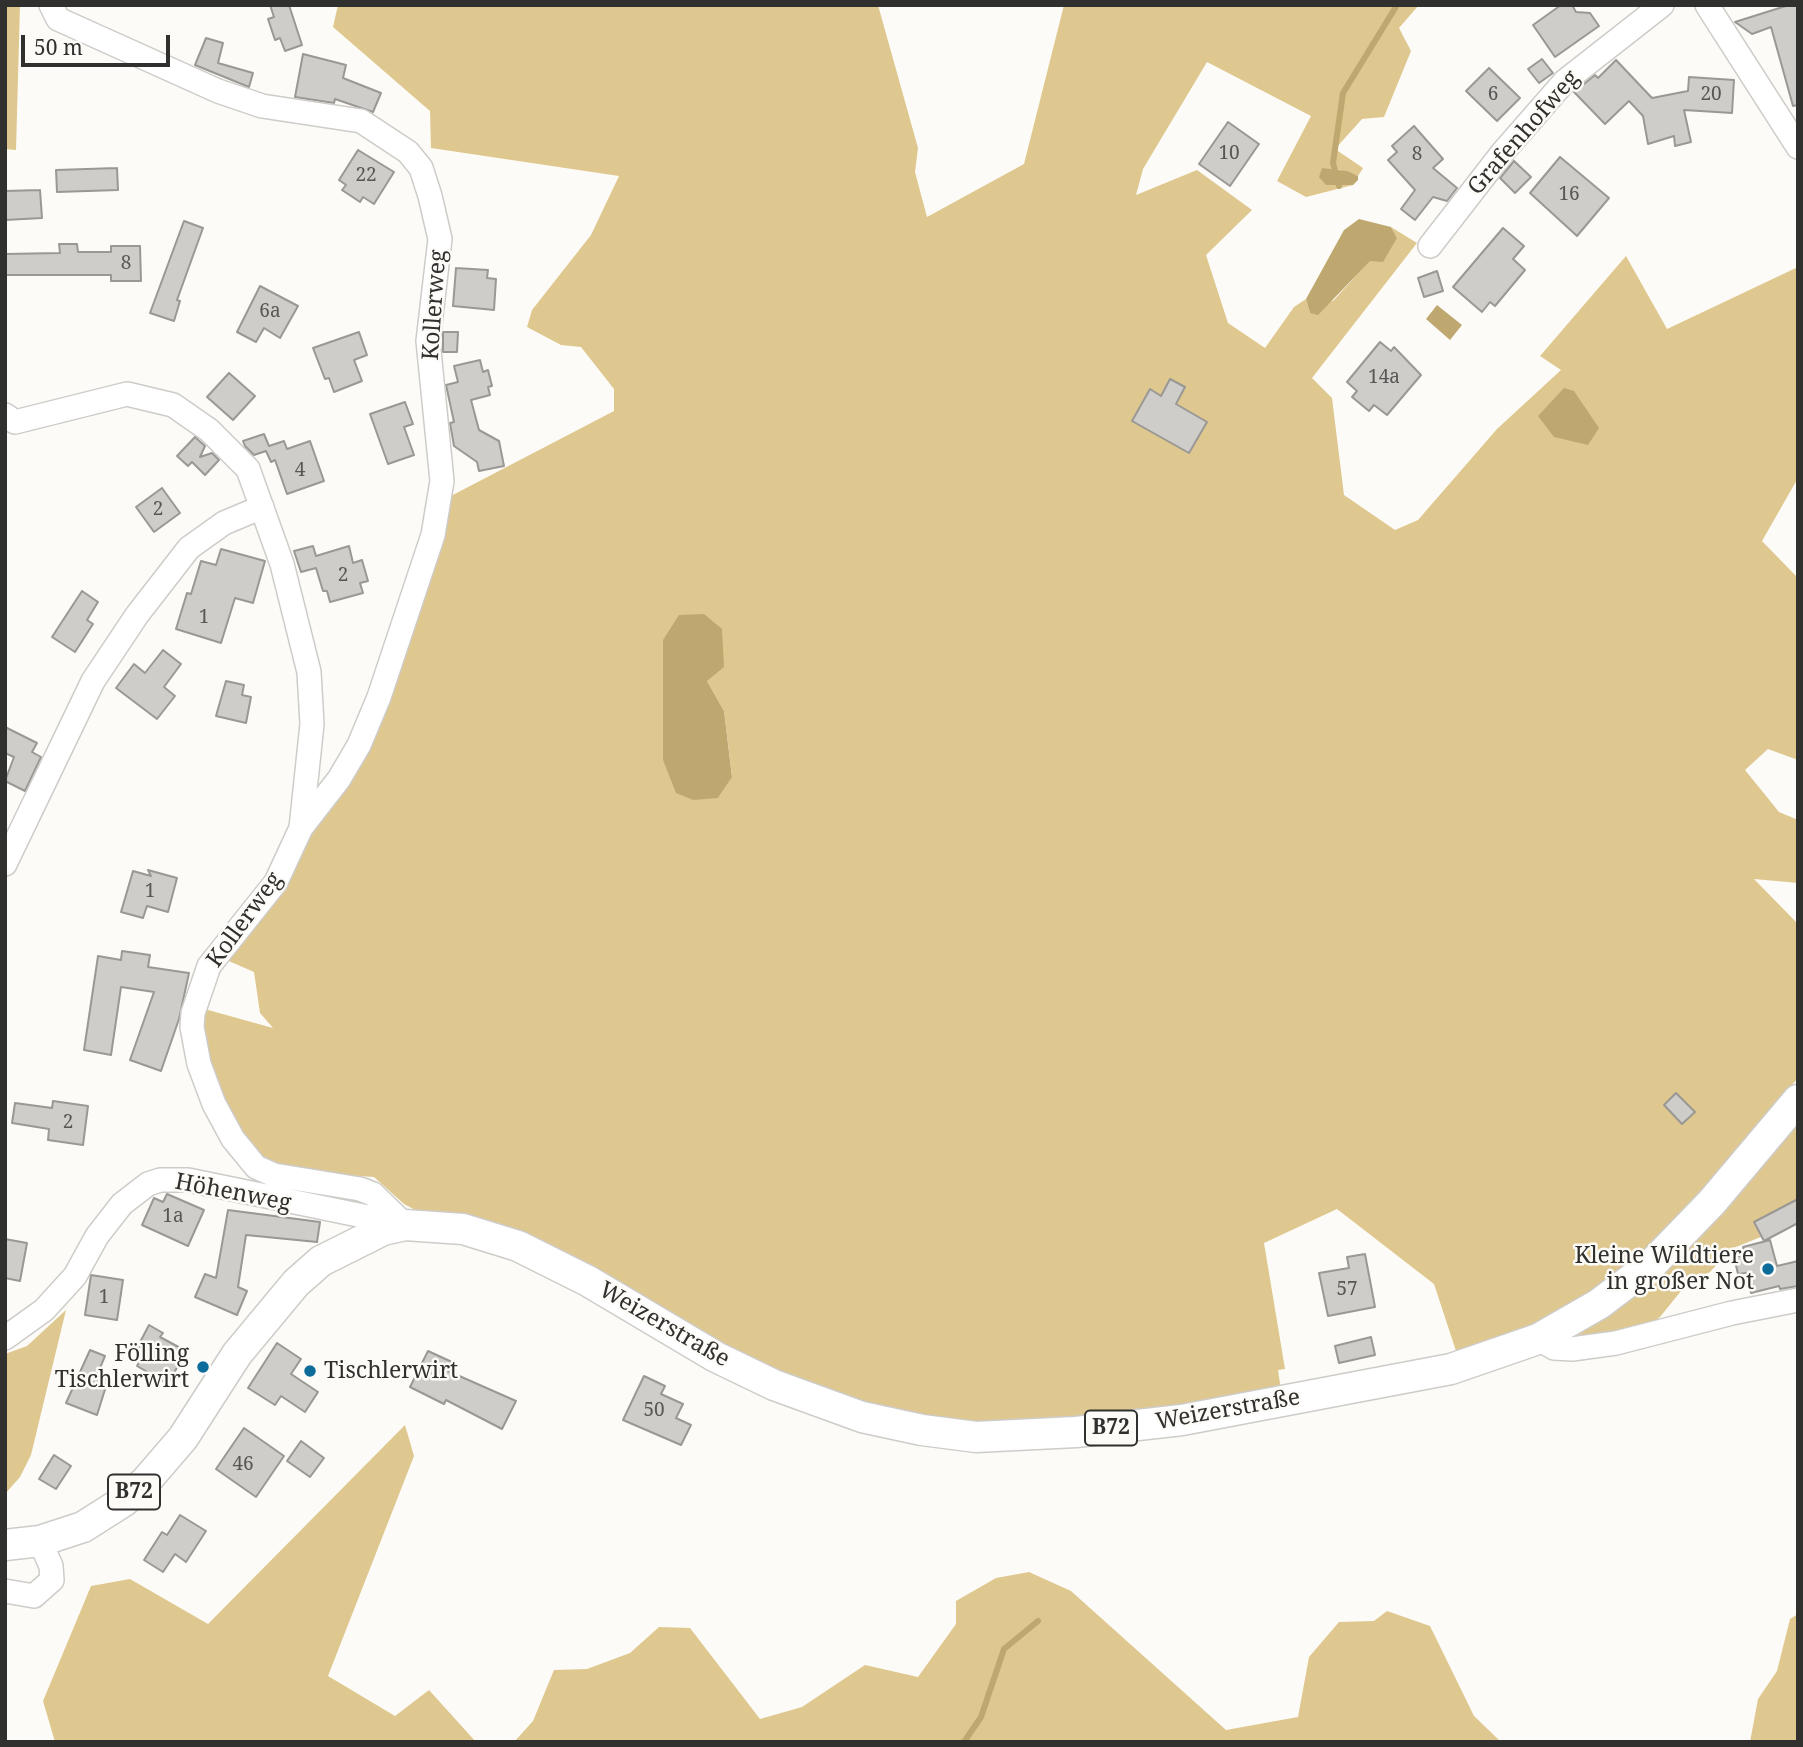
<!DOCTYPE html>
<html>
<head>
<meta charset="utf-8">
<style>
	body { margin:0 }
	#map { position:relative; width:1803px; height:1747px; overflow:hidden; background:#fdfbf7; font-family:"Noto Serif",serif }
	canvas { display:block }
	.frame { position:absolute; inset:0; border:7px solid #30302e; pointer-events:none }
	.scale { position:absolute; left:21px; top:35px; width:149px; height:32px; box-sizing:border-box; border:4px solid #30302e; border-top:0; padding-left:9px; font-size:21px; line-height:24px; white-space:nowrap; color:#30302e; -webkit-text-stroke:5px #fdfbf7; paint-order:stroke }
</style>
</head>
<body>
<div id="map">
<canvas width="1803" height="1747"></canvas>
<div class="frame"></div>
<div class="scale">50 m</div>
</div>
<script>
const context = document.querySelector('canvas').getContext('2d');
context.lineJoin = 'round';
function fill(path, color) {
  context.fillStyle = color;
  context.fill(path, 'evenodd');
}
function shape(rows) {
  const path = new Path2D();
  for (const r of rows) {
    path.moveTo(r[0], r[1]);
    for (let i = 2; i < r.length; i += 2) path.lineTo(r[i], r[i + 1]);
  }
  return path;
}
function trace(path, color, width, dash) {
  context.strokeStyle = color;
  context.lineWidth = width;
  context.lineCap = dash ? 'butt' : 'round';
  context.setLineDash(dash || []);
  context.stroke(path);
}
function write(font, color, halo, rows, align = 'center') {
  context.font = font + ' "Noto Serif",serif';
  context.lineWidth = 5;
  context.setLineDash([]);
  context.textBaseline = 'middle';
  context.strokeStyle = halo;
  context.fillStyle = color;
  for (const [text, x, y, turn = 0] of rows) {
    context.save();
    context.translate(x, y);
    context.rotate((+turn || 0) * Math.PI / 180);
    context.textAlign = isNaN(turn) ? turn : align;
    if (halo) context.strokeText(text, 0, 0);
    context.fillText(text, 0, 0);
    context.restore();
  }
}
const green = shape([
	[5,5,20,5,16,150,5,149],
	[338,5,878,5,918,148,915,172,927,217,1024,164,1064,5,1419,5,1399,28,1411,51,1384,117,1362,119,1335,149,1363,168,1358,176,1334,168,1326,185,1353,185,1306,197,1277,181,1311,116,1207,62,1143,169,1136,195,1197,170,1252,210,1206,255,1228,323,1265,348,1294,307,1306,299,1310,313,1334,300,1370,260,1397,238,1391,227,1417,243,1312,378,1332,398,1344,495,1395,530,1418,520,1497,429,1561,370,1540,356,1626,256,1667,329,1798,267,1798,478,1762,541,1798,578,1798,760,1768,749,1745,770,1779,812,1798,820,1798,883,1754,879,1798,924,1798,1078,1662,1235,1594,1294,1516,1334,1457,1354,1434,1284,1337,1209,1264,1243,1285,1369,1278,1370,1281,1390,1114,1415,1014,1422,972,1421,898,1413,813,1387,421,1213,404,1204,374,1177,282,1171,247,1148,205,1062,201,1008,273,1028,260,1013,254,972,222,958,352,771,447,498,614,411,614,389,581,347,561,345,527,327,532,310,591,235,619,176,431,148,430,111,333,27],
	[663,640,707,681,724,711,732,776,718,798,663,760],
	[1798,1119,1798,1222,1731,1249,1710,1272,1685,1286,1660,1317,1642,1332,1585,1340,1577,1335,1656,1283],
	[66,1310,31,1455,20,1477,5,1494,5,1354,27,1346],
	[405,1425,414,1456,328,1676,395,1716,429,1690,476,1742,55,1742,43,1701,91,1586,130,1579,208,1624],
	[1029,1572,1071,1591,1226,1730,1298,1717,1309,1657,1339,1622,1374,1621,1387,1611,1430,1626,1474,1716,1501,1742,514,1742,533,1721,554,1670,587,1669,630,1653,659,1627,690,1628,760,1719,802,1707,865,1665,918,1677,956,1624,956,1601,996,1578],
	[1798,1614,1798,1742,1750,1742,1758,1699,1777,1671,1790,1619]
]);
const water = shape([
	[1322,168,1347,171,1358,176,1358,180,1353,185,1326,185,1319,177],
	[1359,219,1391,227,1397,238,1383,262,1370,261,1318,315,1310,313,1306,299,1344,230],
	[1437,305,1462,325,1450,340,1426,319],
	[1564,388,1574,391,1599,428,1588,445,1554,437,1538,416],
	[704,614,722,629,724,667,707,681,724,711,732,777,718,798,693,800,676,793,663,760,663,640,679,615]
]);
const stream = shape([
	[1339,186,1333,163,1343,93,1397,5],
	[964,1742,981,1717,1004,1649,1038,1621]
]);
const building = shape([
	[270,5,289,5,302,45,285,51,280,38,275,40,268,19,274,17,270,5],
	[1561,5,1572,5,1576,12,1590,13,1599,26,1555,57,1533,25,1561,5],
	[1789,5,1798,5,1798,105,1793,106,1771,27,1752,34,1735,22,1789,5],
	[206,38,223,43,218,63,253,73,249,87,195,65,206,38],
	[303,54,346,65,343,78,381,93,373,112,335,99,334,103,295,97,303,54],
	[1542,59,1553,73,1539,83,1528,69,1542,59],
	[1616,60,1652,98,1688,91,1689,77,1734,80,1732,113,1684,110,1691,142,1675,146,1674,136,1648,144,1643,116,1629,101,1605,124,1574,92,1595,75,1598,78,1616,60],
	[1489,68,1520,98,1497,121,1466,91,1489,68],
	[1228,122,1259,144,1230,186,1199,164,1228,122],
	[1414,126,1443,159,1433,168,1457,188,1447,201,1433,197,1415,220,1401,209,1415,190,1388,160,1397,152,1392,146,1414,126],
	[358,150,394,172,374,204,363,197,360,202,342,190,346,185,339,180,358,150],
	[1560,157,1609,198,1577,236,1530,193,1560,157],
	[1514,161,1531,177,1515,193,1500,178,1514,161],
	[117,168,118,190,57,192,56,170,117,168],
	[40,190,42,218,5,220,5,191,40,190],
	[184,221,203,228,177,300,180,301,174,321,150,313,184,221],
	[1503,228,1524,246,1513,259,1525,270,1495,306,1490,302,1482,312,1453,287,1503,228],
	[59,244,77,244,78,252,111,252,111,246,140,246,141,281,111,281,111,275,5,275,5,254,60,253,59,244],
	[456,268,488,270,487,278,496,279,494,310,453,306,456,268],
	[1437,271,1443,291,1424,297,1418,278,1437,271],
	[260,286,298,306,280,338,264,328,256,342,237,332,260,286],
	[359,332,367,355,354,360,362,381,334,392,329,378,325,379,313,348,359,332],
	[443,332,458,332,457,352,443,352,443,332],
	[1380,342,1391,351,1394,347,1421,375,1387,415,1374,405,1369,411,1352,397,1357,391,1347,382,1380,342],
	[480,360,483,372,488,370,492,386,488,387,490,395,471,400,479,430,499,441,504,466,479,471,477,462,454,446,450,423,454,422,446,385,458,382,454,366,480,360],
	[229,373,255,396,233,420,207,397,229,373],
	[1170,379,1185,387,1176,404,1207,422,1189,453,1132,421,1150,389,1161,396,1170,379],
	[405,402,413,424,404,427,414,455,388,464,370,414,405,402],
	[264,434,269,446,284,441,287,449,310,441,324,481,287,494,275,460,271,462,266,451,254,455,245,446,243,441,264,434],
	[195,437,205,446,200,457,212,453,219,460,205,475,192,462,188,466,177,456,195,437],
	[162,488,180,513,154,532,136,507,162,488],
	[313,546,316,556,349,546,353,563,362,560,368,581,360,583,363,593,330,602,327,591,323,591,316,568,301,572,294,551,313,546],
	[221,549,265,561,253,603,235,598,221,643,176,629,187,593,191,594,201,561,216,565,221,549],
	[82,591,98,602,87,620,93,624,75,652,52,637,82,591],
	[163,650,181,664,164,687,175,696,157,719,116,688,134,664,145,673,163,650],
	[226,681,244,685,242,695,251,697,246,723,216,716,226,681],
	[5,727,37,743,32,752,41,757,25,791,5,781,14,757,5,753,5,727],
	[148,870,177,878,168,912,147,906,143,918,121,912,133,871,151,876,148,870],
	[122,951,150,955,148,967,189,973,179,1019,161,1071,130,1060,154,992,121,987,111,1055,84,1050,98,956,121,960,122,951],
	[1676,1093,1695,1112,1682,1124,1664,1105,1676,1093],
	[53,1101,88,1106,83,1145,48,1140,49,1129,12,1123,15,1103,52,1108,53,1101],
	[167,1194,204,1210,188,1246,142,1225,154,1198,163,1202,167,1194],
	[1798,1199,1798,1223,1764,1241,1754,1222,1798,1199],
	[228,1210,320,1222,317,1242,246,1235,238,1287,247,1291,237,1315,195,1297,205,1274,216,1278,228,1210],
	[5,1239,27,1243,20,1281,5,1278,5,1239],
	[1770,1240,1777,1266,1798,1261,1798,1286,1780,1289,1779,1286,1751,1293,1746,1273,1738,1274,1734,1257,1744,1255,1743,1247,1770,1240],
	[1365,1254,1375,1307,1328,1316,1319,1273,1349,1268,1347,1257,1365,1254],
	[91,1275,123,1280,117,1320,85,1315,91,1275],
	[149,1325,163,1333,160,1337,186,1351,168,1384,137,1366,146,1350,138,1346,149,1325],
	[1371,1337,1375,1355,1339,1363,1335,1346,1371,1337],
	[277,1343,301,1359,291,1374,318,1392,305,1412,281,1396,275,1405,248,1388,277,1343],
	[90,1350,105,1356,97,1375,108,1380,97,1415,66,1403,90,1350],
	[428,1351,452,1362,448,1371,516,1401,502,1429,446,1400,444,1404,410,1387,428,1351],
	[644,1376,665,1386,661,1394,683,1404,676,1418,691,1425,681,1445,623,1420,644,1376],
	[244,1428,284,1456,256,1497,216,1469,244,1428],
	[301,1441,324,1458,310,1477,287,1461,301,1441],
	[54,1455,71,1466,56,1489,39,1479,54,1455],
	[180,1515,206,1531,186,1562,175,1554,163,1572,144,1560,162,1532,167,1535,180,1515]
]);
const minor = shape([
	[51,5,58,19,218,91,262,106,361,121,408,152,421,168,430,196,440,239,428,341,442,481,433,535,379,697,359,745,339,779,301,828,276,882,209,966,193,1013,192,1027,199,1064,214,1104,233,1139,256,1167,274,1175,360,1189,373,1194,405,1225],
	[1707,5,1798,147],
	[1430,246,1503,152,1565,81,1662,5],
	[5,415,15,422,127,394,173,405,209,430,248,469,282,564,309,672,312,724,301,828],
	[5,864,93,681,137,615,189,548,224,523,262,507],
	[5,1338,44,1310,75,1276,97,1236,122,1204,148,1184,160,1180,188,1180,402,1224],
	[1538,1339,1554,1348,1572,1349,1616,1343,1732,1313,1798,1300],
	[5,1591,34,1596,52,1580,51,1566,40,1541]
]);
const major = shape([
	[5,1545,40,1541,83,1527,124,1501,146,1481,183,1438,237,1354,296,1283,321,1261,383,1230,405,1225,463,1229,518,1246,588,1281,716,1357,774,1385,862,1417,922,1430,976,1437,1076,1432,1182,1420,1451,1369,1538,1339,1599,1304,1653,1263,1712,1202,1798,1100]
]);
const markers = [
	[1768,1269,7,"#0e6c9b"],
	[203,1367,7,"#0e6c9b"],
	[310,1371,7,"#0e6c9b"]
];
const numberNames = [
	["6",1493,95],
	["20",1711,95],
	["10",1229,154],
	["8",1417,155],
	["22",366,176],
	["16",1569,195],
	["8",126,264],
	["6a",270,312],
	["14a",1384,378],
	["4",300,471],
	["2",158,510],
	["2",343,576],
	["1",204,618],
	["1",150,892],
	["2",68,1123],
	["1a",173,1217],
	["57",1347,1290],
	["1",104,1298],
	["50",654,1411],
	["46",243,1465]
];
const shields = [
	[1111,1428,52],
	[134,1492,52]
];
const shieldNames = [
	["B72",1111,1428],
	["B72",134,1492]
];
const streetNames = [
	["Grafenhofweg",1524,133,-49],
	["Kollerweg",435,305,-86],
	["Kollerweg",245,920,-54],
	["Höhenweg",233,1193,11],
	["Weizerstraße",664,1325,30],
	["Weizerstraße",1228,1410,-10]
];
const poiNames = [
	["Kleine Wildtiere",1754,1256],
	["in großer Not",1754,1282],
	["Fölling",189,1354],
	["Tischlerwirt",189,1380],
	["Tischlerwirt",324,1371,"left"]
];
fill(green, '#dfc88f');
fill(water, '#bfa870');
trace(stream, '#bfa870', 6);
fill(building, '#cecdc9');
trace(building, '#9a9895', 2);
trace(minor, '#ceccc9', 26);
trace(major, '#ceccc9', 33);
trace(minor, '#fff', 23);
trace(major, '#fff', 30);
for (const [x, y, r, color] of markers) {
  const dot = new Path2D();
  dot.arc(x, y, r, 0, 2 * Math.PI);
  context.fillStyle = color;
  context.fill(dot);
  trace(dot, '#fdfbf7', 2.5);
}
write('19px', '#585755', null, numberNames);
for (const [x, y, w] of shields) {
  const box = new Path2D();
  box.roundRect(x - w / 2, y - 17.5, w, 35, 5);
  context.fillStyle = '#fdfbf7';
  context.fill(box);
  trace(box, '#30302e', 2);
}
write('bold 21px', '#30302e', null, shieldNames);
write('23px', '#30302e', '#fdfbf7', streetNames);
write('23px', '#30302e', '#fdfbf7', poiNames, 'right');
</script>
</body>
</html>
